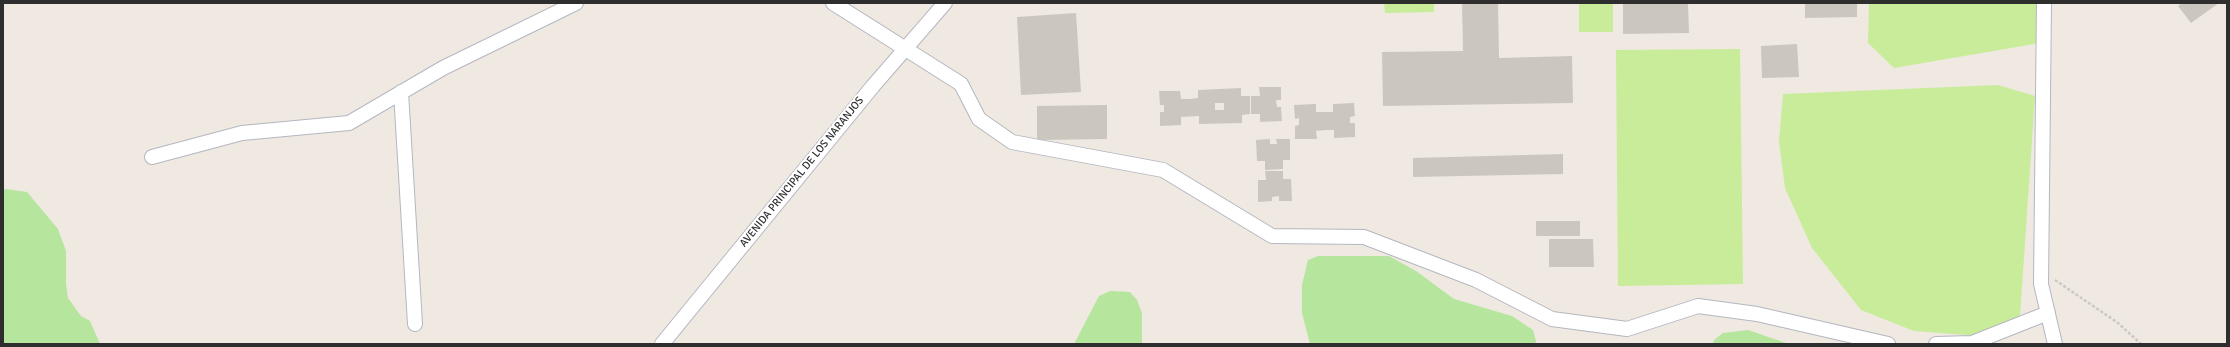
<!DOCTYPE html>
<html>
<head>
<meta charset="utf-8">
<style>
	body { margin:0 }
	#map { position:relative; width:2230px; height:347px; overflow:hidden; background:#efe9e1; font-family:Signika,sans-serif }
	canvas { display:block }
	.frame { position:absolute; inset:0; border:4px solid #2e2e2e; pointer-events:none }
</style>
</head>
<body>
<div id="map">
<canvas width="2230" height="347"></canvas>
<div class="frame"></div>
</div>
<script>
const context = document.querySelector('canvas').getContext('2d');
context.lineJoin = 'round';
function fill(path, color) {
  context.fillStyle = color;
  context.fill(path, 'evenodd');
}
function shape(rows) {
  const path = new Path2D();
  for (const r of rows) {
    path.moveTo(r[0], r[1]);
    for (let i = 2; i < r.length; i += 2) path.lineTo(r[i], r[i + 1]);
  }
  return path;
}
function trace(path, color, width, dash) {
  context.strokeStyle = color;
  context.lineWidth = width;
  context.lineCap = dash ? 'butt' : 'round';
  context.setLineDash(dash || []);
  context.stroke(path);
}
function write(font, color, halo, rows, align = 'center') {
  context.font = font + ' Signika,sans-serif';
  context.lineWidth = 4;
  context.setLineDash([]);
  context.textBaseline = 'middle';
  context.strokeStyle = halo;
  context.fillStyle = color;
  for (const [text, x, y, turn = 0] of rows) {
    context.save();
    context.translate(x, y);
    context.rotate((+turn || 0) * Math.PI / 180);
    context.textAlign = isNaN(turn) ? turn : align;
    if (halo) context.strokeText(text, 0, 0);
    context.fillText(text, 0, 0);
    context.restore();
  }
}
const green = shape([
	[6,189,27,192,58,229,66,251,66,284,68,298,81,316,90,321,100,344,3,344,3,190],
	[1318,256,1389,256,1416,271,1454,299,1512,316,1533,330,1536,341,1535,344,1310,344,1302,313,1302,285,1308,260],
	[1110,291,1130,292,1137,300,1142,313,1142,344,1074,344,1099,296],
	[1748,330,1789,344,1713,344,1714,340,1723,333]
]);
const pitch = shape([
	[1384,3,1434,3,1434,12,1385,13],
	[1579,3,1613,3,1613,32,1579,32],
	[1869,3,2039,3,2040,43,1894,68,1868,43],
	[1740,49,1743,284,1618,286,1616,50],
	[1998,85,2035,96,2020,316,1979,336,1914,331,1861,310,1812,248,1785,188,1779,142,1783,94]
]);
const building = shape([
	[1462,3,1498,3,1499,58,1572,56,1573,103,1383,106,1382,52,1463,51],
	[1623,3,1688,3,1689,33,1623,34],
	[1805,3,1857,3,1857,17,1805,18],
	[2182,3,2219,3,2191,23,2178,6],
	[1076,13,1081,92,1021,95,1017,17],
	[1797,44,1799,77,1762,78,1761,46],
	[1259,87,1281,87,1281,100,1276,100,1277,107,1281,107,1282,121,1260,122,1260,114,1251,114,1251,96,1260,96],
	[1241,88,1241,96,1250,96,1250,114,1242,115,1242,123,1199,124,1199,116,1181,117,1181,125,1160,126,1160,112,1164,112,1164,105,1160,105,1159,91,1180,91,1181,99,1189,99,1198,98,1198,90],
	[1215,103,1224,103,1224,110,1215,110],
	[1354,103,1355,116,1350,117,1350,123,1355,123,1355,137,1334,138,1334,130,1325,130,1316,131,1317,139,1295,139,1295,126,1299,125,1299,118,1295,119,1294,105,1316,104,1316,112,1333,112,1333,104],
	[1107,105,1107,139,1037,140,1037,106],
	[1270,139,1270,144,1277,144,1276,139,1290,139,1290,160,1283,160,1283,169,1265,170,1265,161,1257,161,1256,140],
	[1563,154,1563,174,1413,177,1413,158],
	[1265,171,1283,171,1283,179,1291,179,1292,201,1279,201,1279,196,1272,197,1272,201,1258,202,1258,180,1266,180],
	[1536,221,1580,221,1580,236,1536,236],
	[1549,239,1593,239,1594,267,1549,267]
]);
const path = shape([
	[2055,280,2118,323,2141,344]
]);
const minor = shape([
	[833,3,961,84,979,119,1012,142,1163,170,1272,236,1364,237,1476,280,1552,319,1627,329,1698,306,1757,314,1888,344],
	[2044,3,2041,284,2055,344],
	[401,92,415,324],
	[152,157,242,133,349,123,443,68,576,3],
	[662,344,873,86,945,3],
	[1936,344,1972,343,2048,313]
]);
const streetNames = [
	["AVENIDA PRINCIPAL DE LOS NARANJOS",802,172,-51]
];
fill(green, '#b6e59e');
fill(pitch, '#c9ec9a');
fill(building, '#cbc7bf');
trace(minor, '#b4b7c1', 16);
trace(path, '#c9c9c9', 2.5, [3, 2]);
trace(minor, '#fff', 14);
write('11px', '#2e2e2e', '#fff', streetNames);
</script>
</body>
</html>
